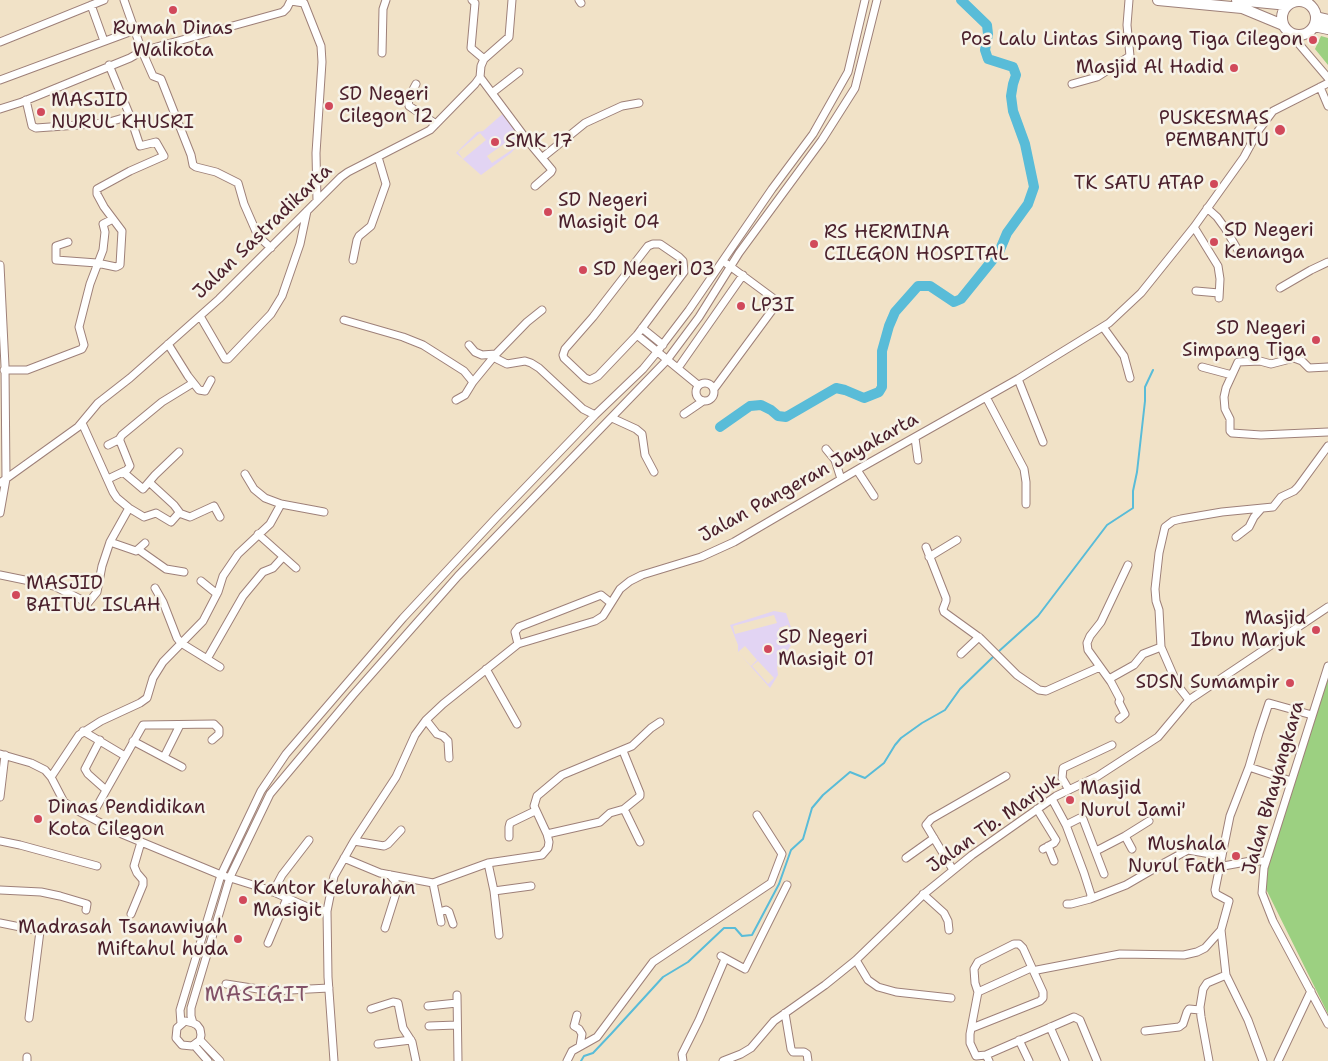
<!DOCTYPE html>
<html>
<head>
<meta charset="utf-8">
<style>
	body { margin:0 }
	canvas { display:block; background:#f1e2c7 }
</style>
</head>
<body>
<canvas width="1328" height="1061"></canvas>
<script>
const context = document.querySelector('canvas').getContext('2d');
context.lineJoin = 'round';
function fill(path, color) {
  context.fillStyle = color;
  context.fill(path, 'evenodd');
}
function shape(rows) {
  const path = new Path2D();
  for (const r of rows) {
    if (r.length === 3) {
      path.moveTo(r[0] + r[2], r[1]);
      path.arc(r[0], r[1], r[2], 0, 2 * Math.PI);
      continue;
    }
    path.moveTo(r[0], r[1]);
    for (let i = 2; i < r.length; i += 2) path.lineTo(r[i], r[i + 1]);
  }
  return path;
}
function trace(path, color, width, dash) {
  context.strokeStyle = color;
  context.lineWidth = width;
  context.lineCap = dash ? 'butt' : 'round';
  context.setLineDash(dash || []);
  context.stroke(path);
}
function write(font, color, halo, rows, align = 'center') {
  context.font = font + ' "Shantell Sans",sans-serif';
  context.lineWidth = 5;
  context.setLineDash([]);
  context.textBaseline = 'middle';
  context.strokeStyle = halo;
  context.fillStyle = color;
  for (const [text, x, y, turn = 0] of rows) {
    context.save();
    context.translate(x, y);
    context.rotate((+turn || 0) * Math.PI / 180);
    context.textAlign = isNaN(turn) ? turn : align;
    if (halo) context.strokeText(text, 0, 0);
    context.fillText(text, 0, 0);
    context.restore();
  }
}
const built = shape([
	[507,110,525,138,511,153,481,175,456,153,477,132,483,131],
	[480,133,486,140,463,159,458,152],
	[508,141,513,149,492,163,487,156],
	[774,611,786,613,795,639,777,667,778,675,770,688,738,652,738,645,730,625],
	[774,615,777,623,735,634,733,626],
	[788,625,792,636,782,639,779,628],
	[745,646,757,660,751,666,738,652],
	[758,661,774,678,768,684,752,666]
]);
const green = shape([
	[1321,36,1328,38,1328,65,1315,49],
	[1328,670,1328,1014,1263,883]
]);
const stream = shape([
	[998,652,1038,616,1107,525,1133,508,1133,491,1137,472,1145,401,1145,387,1153,370],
	[581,1061,584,1056,593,1053,611,1034,663,977,688,962,724,928,735,928,742,936,752,935,779,884,791,850,803,839,812,808,823,795,850,772,865,778,884,763,895,745,901,738,922,723,945,710,960,689,995,655]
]);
const river = shape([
	[720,427,750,406,761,405,771,410,778,416,786,417,836,388,845,390,864,398,879,392,882,387,882,351,889,326,895,312,918,286,930,286,954,302,961,299,999,252,1007,233,1028,204,1034,187,1025,144,1013,111,1011,96,1013,84,1016,75,1013,67,988,59,985,50,988,34,987,25,961,0]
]);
const minor = shape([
	[124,0,142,51,283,12,287,8,291,0],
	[472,0,475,3,471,48,484,59],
	[579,0,581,3],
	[291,1,304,3,321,46,322,62,316,153,317,201],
	[91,5,104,41],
	[1287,30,1328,78],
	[0,42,104,0],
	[382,53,383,9,386,0],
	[480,77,527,140,552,170,551,172,535,186],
	[0,80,135,30],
	[416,84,408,99,409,106,436,124],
	[1072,84,1097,77,1130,56,1127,25,1129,0],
	[1320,87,1328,106],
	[492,93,519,72],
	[26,100,32,126,36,128,106,123,130,116,109,65],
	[0,109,22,102,130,58,142,51,153,76,161,79,191,155,193,165,196,167,216,172,238,183,244,204,258,236,271,248],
	[543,157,585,123,622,106,639,103],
	[1207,208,1217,217,1225,228,1239,252],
	[1194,227,1218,266,1220,279,1219,298],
	[68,242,56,246,56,260,97,263,116,267,120,265,122,231,104,207,97,194,97,189,130,171,164,156,156,142,140,146,130,116],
	[653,244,660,244,679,257,683,261,684,272,637,335,598,376,590,380,585,378,564,358,563,355,565,349,593,317,648,246,653,244],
	[353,260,357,240,359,236,371,226,386,184,378,157],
	[0,265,5,366,6,479,0,513],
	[1280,288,1311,270,1328,262],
	[1196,291,1219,293],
	[200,316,225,359,228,359,271,314,282,296,300,244,307,211],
	[344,320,403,337,423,345,464,371,473,382],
	[1103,327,1124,356,1130,378],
	[642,328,663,345],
	[637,335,698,385],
	[168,344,188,376,199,390,205,391,211,380],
	[469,345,475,352,482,355,496,354],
	[493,357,507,364,525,361,531,363,539,368,583,409,595,415],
	[1202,367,1232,375],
	[1328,367,1309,368,1302,361,1294,358,1271,364,1260,361,1238,362,1226,388,1224,397,1225,409,1230,419,1230,431,1232,433,1261,435,1328,432],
	[678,368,743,275],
	[4,370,27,370,82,349,84,345,79,327,90,284,103,250,105,232,103,224,113,219],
	[1018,379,1043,442],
	[705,392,9],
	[714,389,776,305,776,301,773,298,727,264],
	[986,397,1024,469,1026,482,1026,504],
	[456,400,465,395,473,382,496,354,527,322,542,310],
	[684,414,703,401],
	[612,418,636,429,642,434,645,455,654,472],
	[82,423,113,492,117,498,129,508,144,517,156,513,171,522,179,513,190,517,214,506,220,517],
	[915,438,918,460],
	[108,445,120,439],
	[826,449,835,460,841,479],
	[857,470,874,496],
	[123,472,143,489,155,475,179,452],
	[245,474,254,489,265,498,281,504,324,512],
	[108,479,127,470,130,466,120,441,120,438,122,435,162,402,193,383],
	[149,482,174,505,180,513],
	[0,483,78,427,98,403,130,378,219,299,341,177,348,172,430,130,475,84,480,77,481,66,484,59,509,37,512,0],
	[258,534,296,568],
	[1236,537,1249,527,1254,517,1261,509],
	[110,542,129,508],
	[926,547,946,598,946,601,943,609,944,612,980,638,1017,675,1039,690,1046,691,1100,667],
	[139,550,166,569,184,572],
	[929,557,957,540],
	[0,575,54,586,88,603,97,592,102,566,110,542,136,551,145,543],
	[201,581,217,594],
	[155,588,163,602,177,638,181,643,220,667],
	[518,644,515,632,519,627,601,595,611,603],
	[961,654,979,637],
	[207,659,243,596,263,572,273,568,283,557],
	[1328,666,1264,868,1262,893,1273,921,1328,1024],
	[486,669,517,724],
	[1109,679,1134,665,1143,654,1161,647],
	[1189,700,1178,686,1161,647,1159,610,1156,601,1155,589,1159,553,1165,527,1173,521,1181,519,1222,512,1273,507,1281,497,1294,491,1298,487,1328,446],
	[1119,719,1125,714,1119,702,1120,699,1111,682,1088,650,1087,643,1090,636,1101,622,1128,565],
	[426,720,437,734,443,736,448,741,449,758],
	[83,731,125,756],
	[100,740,85,769,88,774,106,790],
	[133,741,182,767],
	[0,754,31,763,45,770,51,777,64,802,78,811,122,834,221,875,269,890,312,909,327,911],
	[164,757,180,725],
	[1249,767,1230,816,1215,890,1216,894,1229,901,1221,930,1226,975,1248,1020,1263,1061],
	[51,777,79,735,101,721,140,703,147,698,153,678,163,662,203,621,218,592,223,576,238,554,270,524,281,504],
	[1291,781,1249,767,1259,733,1269,703,1312,715],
	[1069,790,1062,778,1063,768,1112,745],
	[0,797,5,755],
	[1052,799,1066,825,1084,873,1091,895,1090,899,1071,904,1067,904],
	[624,809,640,842],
	[1037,809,1056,840,1054,843,1043,849],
	[91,817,143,725,214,724,219,729,219,734,212,740],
	[1066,825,1080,818,1083,819,1104,874],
	[547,834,600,822,610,813,624,809,640,796,640,793,623,751],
	[1125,836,1132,849],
	[509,837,509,827,510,823,535,811],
	[0,841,20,845,97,866],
	[354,841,384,846,388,844,401,830],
	[1048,846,1054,861],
	[1096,851,1125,836,1149,821],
	[344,858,380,873,433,883,488,863,542,855,548,848,549,842,547,834,534,806,537,796,562,775,632,746,651,728,660,722],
	[906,858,934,838],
	[488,863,494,891,499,935],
	[1218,867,1251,861,1266,861],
	[953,870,926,825,931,819,1006,776],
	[433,883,441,922],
	[0,890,41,892,60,896,87,904,86,910],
	[494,891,531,886],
	[273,892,282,875,309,840],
	[923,894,944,913,948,921,949,930],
	[1090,899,1126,885,1164,863,1188,850,1222,856],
	[439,912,446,910,449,912,453,924],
	[131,914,143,885,143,880,137,873,134,866,141,842],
	[0,923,40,931,29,1018],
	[385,928,397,890,395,881,390,875],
	[268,943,287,898],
	[721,956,745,969,787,885],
	[856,960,868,980,878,987,896,992,951,998],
	[1037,970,1120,954,1184,955,1197,952,1205,948,1221,930],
	[226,984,271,991,329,988],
	[978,992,1031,968],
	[457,995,458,1061],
	[428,1006,457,1003],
	[371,1009,393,1002,398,1003,403,1028,412,1042,416,1061],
	[785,1013,791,1049,793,1052,804,1052,807,1054,808,1061],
	[577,1015,574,1026,579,1029,582,1034,580,1046],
	[193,1023,185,1021,177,1028,176,1038,182,1045,192,1046,200,1040,201,1035,200,1029,197,1025,193,1023,191,1016,191,1008,230,877,270,794,353,695,458,576,667,360,699,317,739,253,822,140,855,88,877,0],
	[181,1024,180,1010,221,875,261,791,286,754,403,618,496,518,595,415,643,369,657,352,689,310,772,189,813,134,848,72,865,0],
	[429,1026,457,1025],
	[1050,1027,1065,1061],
	[972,1028,1040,1001,1043,998,1043,992,1023,948,1019,944,1014,944,978,962,974,969,975,983,978,992,970,1034,970,1043,976,1056,986,1055],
	[1145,1031,1179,1027,1183,1024,1187,1012,1189,1009,1200,1010],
	[200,1040,220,1061],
	[1019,1040,1029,1061],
	[378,1044,411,1040],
	[194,1045,208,1061],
	[27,1061,27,1057],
	[334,1061,328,977,327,911,334,876,354,841,396,777,415,735,426,720,443,704,518,644,595,621,603,616,620,589,630,581,642,575,701,557,734,542,862,467,1018,379,1109,323,1141,293,1194,227,1244,157,1258,131,1273,111,1328,83],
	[567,1061,572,1051,597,1037,653,962,771,883,782,854,757,815],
	[683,1061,682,1054,699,1020,725,959],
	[723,1061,741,1054,751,1048,774,1021,825,985,856,960,924,894,972,855,1056,796,1098,776,1158,737,1189,700,1328,607],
	[989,1061,986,1055,1074,1017,1080,1020,1097,1061],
	[1209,1061,1201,1017,1200,1007,1203,989,1207,983,1226,975],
	[1278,1061,1311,991]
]);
const highway = shape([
	[1158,0,1242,8,1283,25],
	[1237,0,1288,5],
	[1299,18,17],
	[1316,17,1328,20],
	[1314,26,1328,29]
]);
const markers = [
	[173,10,5,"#d1495b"],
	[1313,40,5,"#d1495b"],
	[1234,68,5,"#d1495b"],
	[329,106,5,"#d1495b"],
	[41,112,5,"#d1495b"],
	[1280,130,6,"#d1495b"],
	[495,142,5,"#d1495b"],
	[1214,184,5,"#d1495b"],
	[548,212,5,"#d1495b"],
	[1214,242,5,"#d1495b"],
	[814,244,5,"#d1495b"],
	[583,270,5,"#d1495b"],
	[741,306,5,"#d1495b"],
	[1316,340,5,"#d1495b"],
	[16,595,5,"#d1495b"],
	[1316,630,5,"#d1495b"],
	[768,649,5,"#d1495b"],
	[1290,683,5,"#d1495b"],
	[1070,800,5,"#d1495b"],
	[38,819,5,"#d1495b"],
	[1236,856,5,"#d1495b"],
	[243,900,5,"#d1495b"],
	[238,939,5,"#d1495b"]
];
const poiNames = [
	["Rumah Dinas",173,29,"center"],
	["Walikota",173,51,"center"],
	["Pos Lalu Lintas Simpang Tiga Cilegon",1303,40,"right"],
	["Masjid Al Hadid",1224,68,"right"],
	["SD Negeri",339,95],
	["Cilegon 12",339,117],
	["MASJID",51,101],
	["NURUL KHUSRI",51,123],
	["PUSKESMAS",1269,119,"right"],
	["PEMBANTU",1269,141,"right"],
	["SMK 17",505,142],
	["TK SATU ATAP",1204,184,"right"],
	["SD Negeri",558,201],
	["Masigit 04",558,223],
	["SD Negeri",1224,231],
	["Kenanga",1224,253],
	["RS HERMINA",824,233],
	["CILEGON HOSPITAL",824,255],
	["SD Negeri 03",593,270],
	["LP3I",751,306],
	["SD Negeri",1306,329,"right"],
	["Simpang Tiga",1306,351,"right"],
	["MASJID",26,584],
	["BAITUL ISLAH",26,606],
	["Masjid",1306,619,"right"],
	["Ibnu Marjuk",1306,641,"right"],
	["SD Negeri",778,638],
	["Masigit 01",778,660],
	["SDSN Sumampir",1280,683,"right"],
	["Masjid",1080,789],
	["Nurul Jami'",1080,811],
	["Dinas Pendidikan",48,808],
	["Kota Cilegon",48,830],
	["Mushala",1226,845,"right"],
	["Nurul Fath",1226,867,"right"],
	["Kantor Kelurahan",253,889],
	["Masigit",253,911],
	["Madrasah Tsanawiyah",228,928,"right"],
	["Miftahul huda",228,950,"right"]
];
const streetNames = [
	["Jalan Sastradikarta",263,232,-44],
	["Jalan Pangeran Jayakarta",809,478,-29],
	["Jalan Bhayangkara",1274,788,-74],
	["Jalan Tb. Marjuk",994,824,-35]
];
const quarterNames = [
	["MASIGIT",257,996]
];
fill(built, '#e2d4f3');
fill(green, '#9cd081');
trace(stream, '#59bcd8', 2);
trace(river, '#59bcd8', 10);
trace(minor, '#9e8079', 9);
trace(highway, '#9e8079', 12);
trace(minor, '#fff', 7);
trace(highway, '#fff', 10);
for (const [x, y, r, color] of markers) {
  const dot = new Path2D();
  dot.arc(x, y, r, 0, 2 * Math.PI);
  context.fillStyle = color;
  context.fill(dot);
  trace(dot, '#f7f3e8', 2);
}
write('19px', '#4a1f2b', '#f7f3e8', poiNames, 'left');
write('19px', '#4a1f2b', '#f7f3e8', streetNames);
context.letterSpacing = '1px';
write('21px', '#825167', '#f7f3e8', quarterNames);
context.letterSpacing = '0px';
</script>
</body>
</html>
